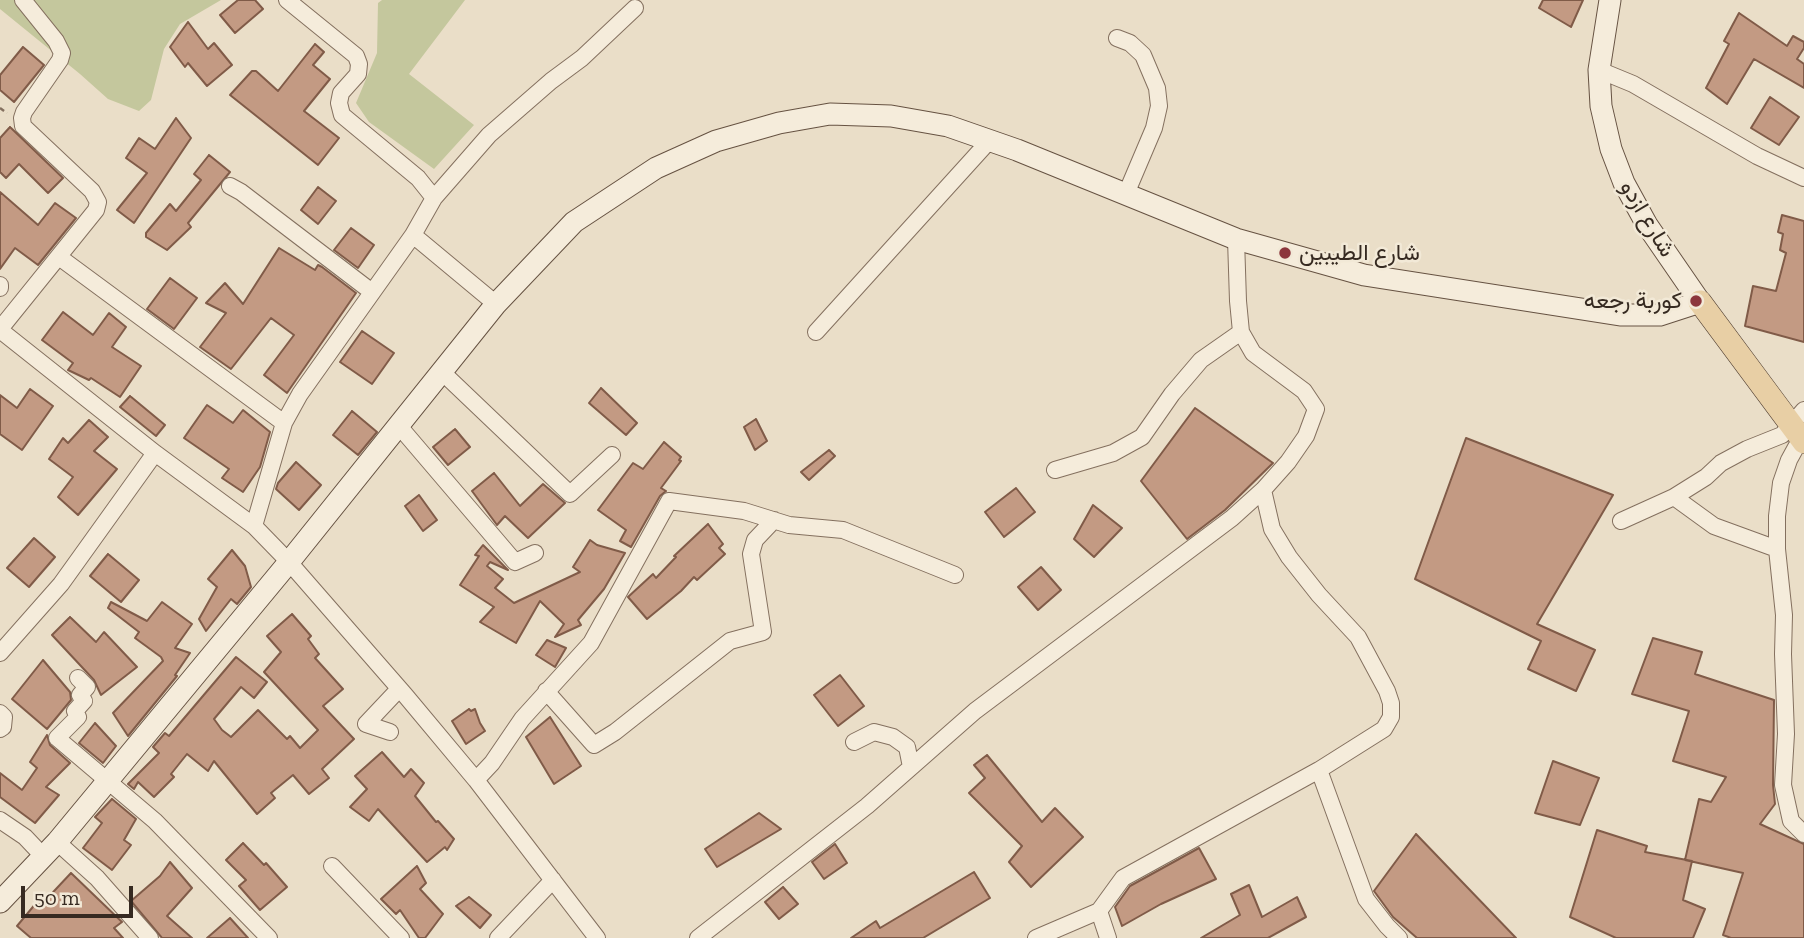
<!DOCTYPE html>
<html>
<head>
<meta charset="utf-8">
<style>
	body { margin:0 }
	#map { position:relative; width:1804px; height:938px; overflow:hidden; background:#eadec8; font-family:"Zilla Slab",serif }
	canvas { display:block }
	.scale { position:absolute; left:21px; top:886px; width:112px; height:32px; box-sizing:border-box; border:4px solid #362a21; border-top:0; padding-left:9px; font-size:21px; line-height:24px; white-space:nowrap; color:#362a21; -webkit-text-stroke:5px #f2e9d7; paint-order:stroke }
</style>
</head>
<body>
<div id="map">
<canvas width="1804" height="938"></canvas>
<div class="scale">50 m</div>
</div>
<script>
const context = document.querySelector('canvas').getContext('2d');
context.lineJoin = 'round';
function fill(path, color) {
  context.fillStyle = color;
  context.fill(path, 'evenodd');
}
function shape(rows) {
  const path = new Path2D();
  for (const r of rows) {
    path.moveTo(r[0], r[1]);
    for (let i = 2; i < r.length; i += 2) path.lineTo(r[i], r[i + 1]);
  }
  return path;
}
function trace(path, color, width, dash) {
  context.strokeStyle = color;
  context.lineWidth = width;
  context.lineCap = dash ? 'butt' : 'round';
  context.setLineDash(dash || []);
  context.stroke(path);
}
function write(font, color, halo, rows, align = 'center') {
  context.font = font + ' "Zilla Slab",Vazirmatn,serif';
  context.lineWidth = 5;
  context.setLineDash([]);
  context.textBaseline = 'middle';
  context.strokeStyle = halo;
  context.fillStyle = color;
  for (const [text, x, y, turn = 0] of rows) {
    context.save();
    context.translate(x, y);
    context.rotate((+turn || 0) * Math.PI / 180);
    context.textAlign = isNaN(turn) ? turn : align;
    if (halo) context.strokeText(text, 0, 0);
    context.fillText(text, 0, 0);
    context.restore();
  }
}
const green = shape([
	[0,0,221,0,180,24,164,49,151,100,139,111,108,99,80,74,0,9],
	[382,0,465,0,409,74,474,125,434,169,369,122,356,103,377,53,378,3]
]);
const building = shape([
	[238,0,255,0,263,9,235,33,220,15,238,0],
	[1543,0,1583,0,1571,27,1539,8,1543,0],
	[1739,13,1787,46,1793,36,1804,42,1804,48,1797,59,1804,64,1804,88,1754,59,1727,104,1706,88,1729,44,1724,41,1739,13],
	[188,22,208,49,214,43,232,65,207,86,188,63,185,67,170,47,188,22],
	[315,44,324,52,313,65,330,79,304,111,339,138,318,165,230,95,252,71,256,71,278,91,315,44],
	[23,47,44,65,14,102,0,90,0,75,23,47],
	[1770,97,1799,117,1779,145,1751,128,1770,97],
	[176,118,191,138,134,223,117,210,147,173,126,158,139,138,155,149,176,118],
	[10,127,63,178,48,193,19,164,6,178,0,172,0,138,10,127],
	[209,155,230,172,188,223,191,227,167,250,146,237,146,233,170,204,176,211,201,180,194,174,209,155],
	[318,187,336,201,318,224,301,210,318,187],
	[0,192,38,225,55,203,76,218,38,265,15,248,0,269,0,192],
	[1782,215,1804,221,1804,342,1745,326,1753,286,1776,291,1786,253,1780,250,1783,234,1778,232,1782,215],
	[351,228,374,245,358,268,334,250,351,228],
	[279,248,315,270,318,265,322,267,356,293,287,393,264,375,294,335,271,318,231,369,200,347,226,313,206,303,225,283,243,304,279,248],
	[170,278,197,298,174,329,147,309,170,278],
	[63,312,93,335,109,313,126,327,112,347,141,366,120,397,91,378,89,380,68,370,73,363,42,340,63,312],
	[362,331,394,353,372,384,340,362,362,331],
	[601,388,637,423,626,435,589,403,601,388],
	[30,389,53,406,22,450,0,434,0,395,17,408,30,389],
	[130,396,165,425,156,436,120,407,130,396],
	[207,405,233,423,243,410,270,432,260,467,243,492,222,478,229,469,184,438,207,405],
	[1195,408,1273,463,1225,510,1187,539,1141,481,1195,408],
	[352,411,377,432,358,455,333,435,352,411],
	[756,419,767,441,755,450,744,427,756,419],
	[89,420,108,437,94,451,117,469,78,515,58,497,73,477,49,459,63,438,68,443,89,420],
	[455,429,470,447,448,465,433,447,455,429],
	[1466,438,1613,495,1537,624,1595,650,1576,691,1528,669,1541,641,1415,579,1466,438],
	[664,442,681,457,679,460,681,461,661,488,666,491,660,496,631,547,620,541,626,530,598,510,633,463,643,469,664,442],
	[829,450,835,456,809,480,801,472,829,450],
	[296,462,321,485,299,510,276,489,278,483,296,462],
	[494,473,520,506,543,484,565,503,528,538,505,516,497,525,472,491,494,473],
	[1016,488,1035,512,1004,537,985,512,1016,488],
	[419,495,437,520,423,531,405,506,419,495],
	[1093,505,1122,528,1094,557,1074,539,1093,505],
	[708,524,723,544,719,548,725,554,697,580,694,577,681,591,647,619,628,597,653,574,656,578,676,557,674,556,708,524],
	[34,538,55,557,29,587,7,568,34,538],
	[590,540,597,545,625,553,604,589,578,620,581,625,555,637,564,624,540,601,516,643,480,622,494,607,460,585,479,556,475,555,483,545,508,570,490,562,487,566,503,579,495,588,514,603,580,572,573,567,590,540],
	[232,550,245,566,251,587,237,604,231,599,206,631,199,619,217,587,208,579,232,550],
	[108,554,139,580,121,602,90,576,108,554],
	[1041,567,1061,590,1038,610,1018,587,1041,567],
	[111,602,147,621,162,602,192,624,175,648,190,653,175,675,177,676,128,736,113,713,163,661,161,657,135,638,139,632,108,608,111,602],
	[292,614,311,636,308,639,319,654,315,658,343,689,323,706,354,739,322,769,329,778,309,794,293,775,271,793,275,798,257,814,214,761,208,771,187,754,171,774,174,777,154,797,138,782,134,789,128,784,159,753,153,747,165,733,169,736,236,657,267,682,254,698,241,687,214,719,222,730,231,737,258,710,287,739,290,736,300,748,318,730,264,672,281,652,267,636,292,614],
	[70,617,96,642,104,632,137,667,101,695,94,680,52,635,70,617],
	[1653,638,1702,652,1695,674,1774,700,1773,785,1775,804,1760,824,1804,844,1804,938,1731,938,1723,935,1743,873,1685,860,1699,799,1711,802,1726,777,1673,761,1689,711,1632,694,1653,638],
	[547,640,566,648,555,667,536,655,547,640],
	[43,660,70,692,71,700,47,729,12,699,43,660],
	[840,675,864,706,838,726,814,695,840,675],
	[469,709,471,711,475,709,480,723,485,731,466,744,452,721,469,709],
	[550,717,581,766,554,784,526,737,550,717],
	[95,723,116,746,103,763,79,743,95,723],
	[47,735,50,745,70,763,46,787,59,795,35,823,0,797,0,773,22,790,37,768,30,762,47,735],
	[382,752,404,777,411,769,424,783,415,796,436,822,438,821,454,839,447,850,445,847,427,862,378,809,369,821,350,807,367,789,355,776,382,752],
	[987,755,1042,822,1055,808,1083,837,1031,887,1009,862,1022,846,969,793,985,778,974,765,987,755],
	[1553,761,1599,778,1580,825,1535,813,1553,761],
	[112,799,136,819,124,840,131,845,112,870,83,848,102,823,95,817,112,799],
	[759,813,781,829,717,867,705,849,759,813],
	[1597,830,1647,846,1645,852,1692,861,1683,900,1705,909,1693,938,1616,938,1570,917,1597,830],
	[1416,834,1516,938,1417,938,1393,917,1374,891,1416,834],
	[243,843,264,865,266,863,287,887,260,910,239,886,246,880,226,860,243,843],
	[835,844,847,863,824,879,812,862,835,844],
	[1199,848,1216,879,1161,904,1122,926,1115,907,1130,886,1199,848],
	[170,862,192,888,167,916,192,938,162,938,131,901,160,876,170,862],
	[417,866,426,883,420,889,443,914,425,938,419,938,400,910,396,914,381,899,417,866],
	[974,872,990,898,923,938,851,938,876,921,880,928,974,872],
	[71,873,122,922,114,928,123,938,31,938,17,926,37,902,41,905,71,873],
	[1249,885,1262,917,1297,897,1306,917,1268,938,1201,938,1240,915,1231,894,1249,885],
	[783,887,798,904,779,919,765,902,783,887],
	[469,897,491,915,480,928,456,906,469,897],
	[230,918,248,938,207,938,230,918]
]);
const path = shape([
	[0,108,7,113]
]);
const street = shape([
	[287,0,356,56,359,64,358,74,341,93,339,103,342,115,418,178,434,198],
	[1117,38,1130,43,1143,55,1157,88,1159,106,1154,128,1126,194],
	[1599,70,1633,84,1757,156,1804,178],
	[230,186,241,192,372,292],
	[413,235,496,304],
	[59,257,284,423],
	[0,285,0,288],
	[0,329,96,210,98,202,92,191,23,126,22,118,24,112,60,60,62,53,56,41,23,0],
	[0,330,155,453,254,526,289,562,405,695,476,780,597,938],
	[816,332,990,140],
	[442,372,570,494,612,455],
	[399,426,515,562,535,553],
	[1801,438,1789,460,1781,483,1777,516,1777,549,1784,615,1783,654,1786,734,1783,785,1791,821,1804,834],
	[1055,470,1113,453,1142,437,1172,394,1201,360,1241,332],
	[1674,497,1706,477,1721,463,1747,449,1782,435,1804,410],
	[1621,521,1674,497,1714,526,1777,549],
	[254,526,284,423,300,394,413,235,434,198,489,135,551,81,582,58,635,8],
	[0,653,61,584,155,453],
	[78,678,87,687,80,695,84,701,75,711,78,717,57,738,155,821,269,938],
	[546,691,594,745,615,732,730,641,763,632,751,554,755,540,774,520],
	[0,713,4,717,3,727,0,729],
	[390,732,366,724,399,689],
	[854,742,874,732,893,737,907,747,911,767],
	[1319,770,1366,899,1387,926,1399,938],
	[476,780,492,763,522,719,591,643,669,501,744,511,789,525,843,530,955,575],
	[0,820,25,837,43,856],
	[57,842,97,878,150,938],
	[332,866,401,938],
	[1099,911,1108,938],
	[498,938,553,880],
	[698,938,867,806,975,711,1232,518,1263,490,1288,462,1306,436,1316,409,1304,391,1253,353,1241,332,1238,301,1236,239],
	[1036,938,1099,911,1123,878,1319,770,1384,729,1391,717,1391,703,1387,691,1358,637,1319,595,1289,557,1272,529,1263,490]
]);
const secondary = shape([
	[0,902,57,842,289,562,496,304,574,222,656,168,716,141,779,123,830,114,891,116,948,126,1017,150,1236,239,1364,275,1620,315,1660,315,1700,302,1647,225,1624,183,1611,149,1601,106,1599,70,1610,0]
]);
const primary = shape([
	[1700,302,1804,442]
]);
const markers = [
	[1285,253,7,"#8c363c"],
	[1696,301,7,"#8c363c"]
];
const streetNames = [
	["شارع ازدو",1647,219,59]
];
const poiNames = [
	["شارع الطيبين",1299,253],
	["كوربة رجعه",1682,301,"right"]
];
fill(green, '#c4c79d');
fill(building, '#c39a83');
trace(building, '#805b48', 2);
trace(street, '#84705f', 18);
trace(secondary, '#665242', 23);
trace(primary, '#524033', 24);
trace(path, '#84705f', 2.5, [5, 3.5]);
trace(street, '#f5ecdb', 16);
trace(secondary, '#f5ecdb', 21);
trace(primary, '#e8cfa5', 23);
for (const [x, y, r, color] of markers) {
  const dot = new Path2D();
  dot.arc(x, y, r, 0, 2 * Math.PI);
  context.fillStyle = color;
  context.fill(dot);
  trace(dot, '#f2e9d7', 2.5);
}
write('23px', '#362a21', '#f2e9d7', streetNames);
write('23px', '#362a21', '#f2e9d7', poiNames, 'left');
</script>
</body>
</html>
